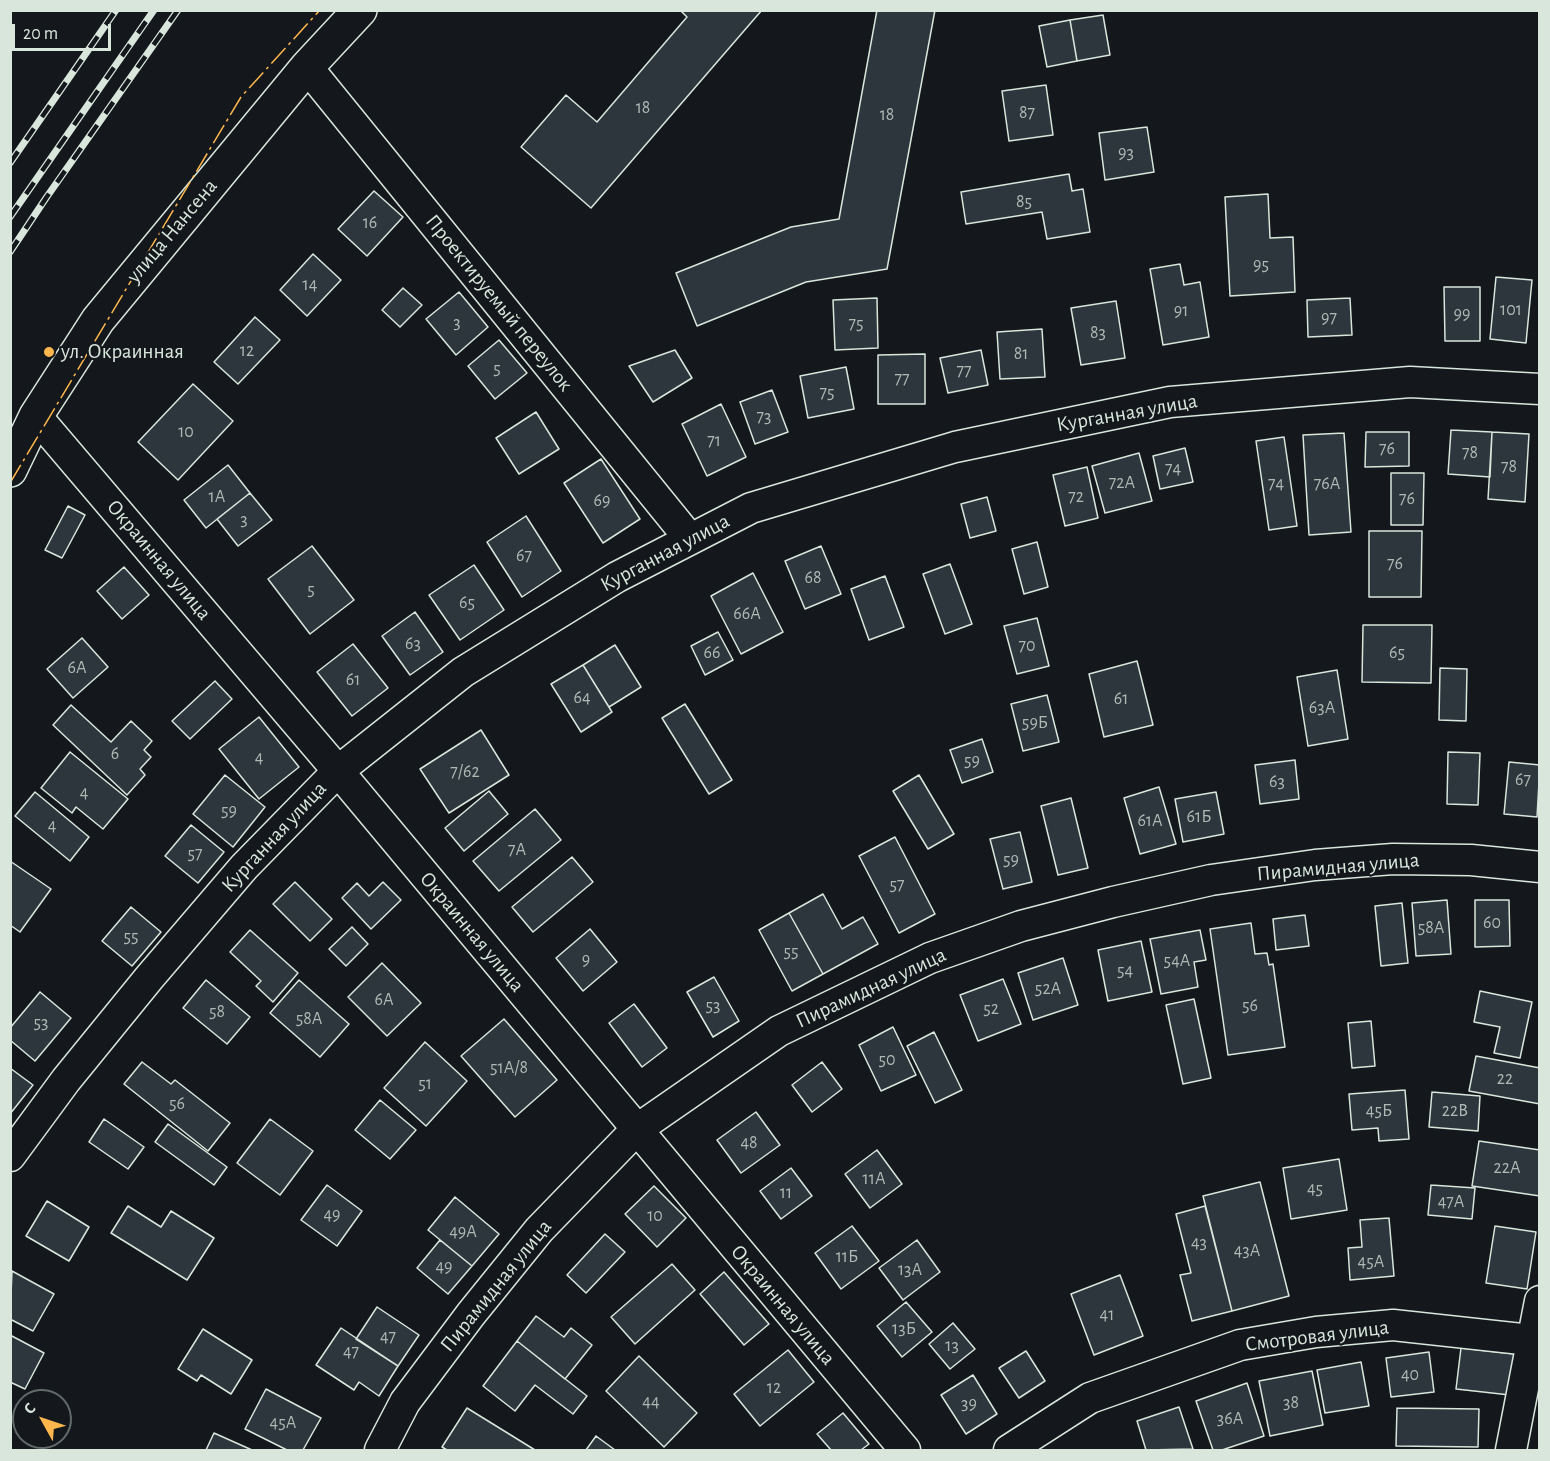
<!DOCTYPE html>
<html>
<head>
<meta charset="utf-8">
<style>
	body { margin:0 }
	#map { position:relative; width:1550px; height:1461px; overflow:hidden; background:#14181c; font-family:"Alegreya Sans",sans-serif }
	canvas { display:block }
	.frame { position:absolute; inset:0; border:12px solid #d8e6dc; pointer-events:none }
	.north { position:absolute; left:12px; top:1389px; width:60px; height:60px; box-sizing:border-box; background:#14181c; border:2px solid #626a69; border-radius:50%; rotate:310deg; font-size:16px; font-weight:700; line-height:24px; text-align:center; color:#d8e6dc }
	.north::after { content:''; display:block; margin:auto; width:21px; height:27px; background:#ffb74d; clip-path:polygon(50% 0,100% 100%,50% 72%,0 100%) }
	.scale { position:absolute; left:12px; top:24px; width:99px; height:27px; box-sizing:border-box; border:3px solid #d8e6dc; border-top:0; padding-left:8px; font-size:18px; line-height:21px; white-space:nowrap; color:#d8e6dc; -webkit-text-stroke:4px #14181c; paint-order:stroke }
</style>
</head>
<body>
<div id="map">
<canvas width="1550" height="1461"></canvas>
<div class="frame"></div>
<div class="north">С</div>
<div class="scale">20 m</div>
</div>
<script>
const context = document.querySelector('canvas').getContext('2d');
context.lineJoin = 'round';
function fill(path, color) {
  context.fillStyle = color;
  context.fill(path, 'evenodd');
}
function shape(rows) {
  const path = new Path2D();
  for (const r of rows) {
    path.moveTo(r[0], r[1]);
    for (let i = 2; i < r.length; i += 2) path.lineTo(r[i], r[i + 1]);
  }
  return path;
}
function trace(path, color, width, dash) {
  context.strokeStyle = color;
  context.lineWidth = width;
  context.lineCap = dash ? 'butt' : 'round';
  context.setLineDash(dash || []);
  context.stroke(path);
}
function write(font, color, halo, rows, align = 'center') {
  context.font = font + ' "Alegreya Sans",sans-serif';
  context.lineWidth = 4.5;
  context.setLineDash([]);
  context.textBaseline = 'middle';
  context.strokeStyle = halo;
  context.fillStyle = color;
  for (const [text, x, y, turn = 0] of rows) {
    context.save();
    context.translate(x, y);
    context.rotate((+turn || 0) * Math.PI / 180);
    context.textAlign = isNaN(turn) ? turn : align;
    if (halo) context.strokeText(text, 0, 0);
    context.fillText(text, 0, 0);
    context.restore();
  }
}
const building = shape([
	[680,10,762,10,591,208,521,147,566,95,597,122,687,17,680,10],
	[877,10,935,10,887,269,806,282,697,326,676,273,791,227,839,219,877,10],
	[1103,15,1110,55,1077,61,1070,20,1103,15],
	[1070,20,1077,61,1047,67,1039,26,1070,20],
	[1046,85,1053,135,1009,141,1002,91,1046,85],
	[1147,127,1154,172,1105,180,1099,133,1147,127],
	[1069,174,1072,191,1083,189,1090,232,1047,239,1042,212,966,224,961,192,1069,174],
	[374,191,403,217,367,256,338,229,374,191],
	[1268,194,1270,238,1293,237,1295,292,1230,296,1225,197,1268,194],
	[313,254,341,280,307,316,280,290,313,254],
	[1180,264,1184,285,1200,282,1209,337,1163,345,1150,269,1180,264],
	[1496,277,1532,280,1526,343,1490,339,1496,277],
	[1444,287,1480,287,1480,341,1445,341,1444,287],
	[403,288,422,305,400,327,382,310,403,288],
	[459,292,488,327,456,355,426,319,459,292],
	[877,298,878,348,835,350,833,300,877,298],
	[1350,298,1352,335,1308,337,1307,300,1350,298],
	[1116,301,1125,358,1081,365,1071,308,1116,301],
	[255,317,280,340,238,384,214,362,255,317],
	[1042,329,1045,377,1000,379,997,332,1042,329],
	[499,340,527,373,495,399,468,366,499,340],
	[675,350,692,378,653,402,629,366,675,350],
	[981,350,988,385,948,393,940,358,981,350],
	[925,354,925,404,878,404,878,355,925,354],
	[846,367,854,409,808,418,800,376,846,367],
	[193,384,233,421,178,480,138,442,193,384],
	[772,390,788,432,755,444,740,402,772,390],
	[721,404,746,457,707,476,682,424,721,404],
	[536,412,559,449,519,474,496,438,536,412],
	[1451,430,1492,432,1490,477,1448,474,1451,430],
	[1366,432,1409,432,1409,466,1365,467,1366,432],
	[1492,432,1529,434,1525,502,1488,499,1492,432],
	[1344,433,1351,532,1309,535,1303,435,1344,433],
	[1284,437,1297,526,1269,530,1256,441,1284,437],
	[1185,448,1193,482,1160,489,1153,456,1185,448],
	[1139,453,1152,501,1105,513,1092,466,1139,453],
	[601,459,640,519,603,543,564,483,601,459],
	[228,465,250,493,206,528,184,500,228,465],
	[1087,467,1098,518,1065,526,1053,475,1087,467],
	[1391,473,1424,473,1423,525,1391,525,1391,473],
	[250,493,272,520,238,546,217,519,250,493],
	[987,497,996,531,970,538,961,504,987,497],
	[68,506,85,515,62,558,45,550,68,506],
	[526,516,561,571,522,597,487,542,526,516],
	[1369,531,1422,531,1421,597,1369,597,1369,531],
	[1037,542,1048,587,1024,594,1012,549,1037,542],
	[312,546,354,600,310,634,268,579,312,546],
	[821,546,841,594,805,609,785,561,821,546],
	[950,564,972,624,945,634,923,574,950,564],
	[474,565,504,610,460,640,429,595,474,565],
	[124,567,149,595,122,619,97,591,124,567],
	[753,573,783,632,741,654,711,596,753,573],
	[885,576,904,627,869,640,851,589,885,576],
	[415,612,443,652,410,675,382,636,415,612],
	[1037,618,1049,666,1017,674,1004,626,1037,618],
	[1363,625,1432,625,1431,683,1362,682,1363,625],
	[718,632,733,660,705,675,691,646,718,632],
	[82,638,108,667,73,698,47,669,82,638],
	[353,644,388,688,352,716,317,672,353,644],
	[615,645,641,687,609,707,583,665,615,645],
	[1137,661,1153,725,1104,737,1089,674,1137,661],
	[583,665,612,712,581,732,551,684,583,665],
	[1440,668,1467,669,1466,721,1439,720,1440,668],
	[1337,670,1348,739,1308,746,1297,677,1337,670],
	[215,681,232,699,190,739,172,721,215,681],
	[1047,695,1059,742,1023,751,1011,704,1047,695],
	[685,704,732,780,709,794,662,718,685,704],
	[71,705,111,742,131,721,152,741,144,750,151,757,140,769,145,775,127,795,53,725,71,705],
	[259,717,299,767,259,799,219,749,259,717],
	[481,730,509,775,449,813,420,769,481,730],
	[982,739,993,772,962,783,950,750,982,739],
	[70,752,128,799,103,829,76,807,72,813,41,788,70,752],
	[1448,752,1480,753,1478,805,1447,804,1448,752],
	[1295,760,1299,799,1260,804,1255,765,1295,760],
	[1509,762,1540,765,1537,817,1504,814,1509,762],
	[225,775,265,807,233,847,193,814,225,775],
	[919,775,954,834,928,849,893,791,919,775],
	[1159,787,1176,844,1140,854,1124,798,1159,787],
	[489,791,508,814,464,851,445,828,489,791],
	[35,792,89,837,70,861,15,816,35,792],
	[1216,792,1224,834,1183,842,1175,799,1216,792],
	[1071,798,1088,868,1058,875,1041,806,1071,798],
	[535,809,561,840,499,891,473,861,535,809],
	[191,825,224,852,198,883,165,856,191,825],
	[1020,832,1032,882,1003,889,990,839,1020,832],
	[895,837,935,914,899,933,859,856,895,837],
	[572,857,593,882,533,932,512,907,572,857],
	[10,861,51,889,20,932,10,925,10,861],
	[295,882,332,919,310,941,273,904,295,882],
	[383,882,401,900,371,929,342,898,357,883,369,896,383,882],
	[823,894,842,929,863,917,878,944,823,974,789,913,823,894],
	[1447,900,1451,954,1416,956,1412,903,1447,900],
	[1475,900,1509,900,1510,946,1475,947,1475,900],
	[1402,903,1408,963,1381,966,1375,906,1402,903],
	[131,907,161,932,132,966,102,941,131,907],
	[789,913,823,974,792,991,759,930,789,913],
	[1305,915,1309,946,1276,950,1273,919,1305,915],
	[1251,923,1255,954,1267,953,1269,965,1273,964,1285,1047,1228,1055,1210,929,1251,923],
	[352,927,368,944,346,966,329,949,352,927],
	[590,929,617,962,583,991,556,958,590,929],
	[250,930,298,973,273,1002,256,986,261,981,230,952,250,930],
	[1200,930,1206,960,1194,962,1198,987,1161,994,1150,939,1200,930],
	[1141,941,1152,992,1108,1001,1098,950,1141,941],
	[1063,958,1078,1005,1033,1020,1018,973,1063,958],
	[382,963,421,1003,387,1036,348,997,382,963],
	[714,977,739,1021,713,1037,687,992,714,977],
	[1003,979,1021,1024,978,1041,960,995,1003,979],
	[206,980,250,1017,227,1044,183,1008,206,980],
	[299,980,349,1024,320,1057,270,1013,299,980],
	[1480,991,1532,1002,1520,1058,1494,1053,1500,1027,1474,1022,1480,991],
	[40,992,71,1018,35,1061,10,1040,10,1028,40,992],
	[1194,999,1211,1078,1183,1084,1166,1005,1194,999],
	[634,1004,667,1048,642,1067,609,1023,634,1004],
	[504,1019,557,1080,515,1117,461,1056,504,1019],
	[1371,1021,1375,1066,1352,1068,1348,1023,1371,1021],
	[893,1027,916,1075,881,1091,859,1045,893,1027],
	[934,1032,962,1090,935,1103,907,1046,934,1032],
	[425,1042,467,1081,426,1126,384,1088,425,1042],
	[1476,1056,1540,1068,1540,1104,1469,1091,1476,1056],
	[142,1062,171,1084,175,1080,230,1123,208,1151,124,1084,142,1062],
	[822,1062,842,1089,812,1112,792,1085,822,1062],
	[10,1068,33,1085,10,1114,10,1068],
	[1405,1090,1409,1139,1379,1141,1378,1128,1352,1130,1349,1094,1405,1090],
	[1432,1092,1480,1096,1478,1131,1429,1127,1432,1092],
	[380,1100,416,1130,390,1159,355,1130,380,1100],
	[756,1112,780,1145,741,1173,717,1140,756,1112],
	[104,1119,144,1147,128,1169,89,1142,104,1119],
	[270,1119,313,1151,280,1195,237,1163,270,1119],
	[168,1124,227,1167,214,1185,155,1142,168,1124],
	[1479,1141,1540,1150,1540,1196,1472,1186,1479,1141],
	[877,1150,902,1184,870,1208,845,1174,877,1150],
	[1339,1159,1347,1210,1291,1219,1283,1168,1339,1159],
	[791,1168,812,1196,781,1219,760,1191,791,1168],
	[1260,1182,1289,1296,1232,1311,1203,1196,1260,1182],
	[327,1185,362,1211,337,1246,301,1220,327,1185],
	[1431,1185,1475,1188,1472,1219,1428,1215,1431,1185],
	[654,1186,686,1218,657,1247,625,1214,654,1186],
	[455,1197,499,1234,472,1266,428,1230,455,1197],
	[47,1201,89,1227,69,1261,26,1236,47,1201],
	[128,1206,161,1227,171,1211,214,1238,187,1280,111,1233,128,1206],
	[1205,1206,1232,1311,1192,1321,1180,1275,1191,1273,1176,1214,1205,1206],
	[1389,1218,1394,1276,1350,1280,1348,1248,1362,1247,1360,1220,1389,1218],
	[852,1226,879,1261,841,1289,815,1253,852,1226],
	[1495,1226,1536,1232,1527,1289,1486,1283,1495,1226],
	[605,1234,625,1252,586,1293,567,1275,605,1234],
	[440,1240,472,1266,448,1294,417,1268,440,1240],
	[917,1240,940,1272,903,1300,879,1268,917,1240],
	[672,1264,695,1290,635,1344,611,1317,672,1264],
	[12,1271,54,1294,33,1331,10,1319,12,1271],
	[724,1272,769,1324,744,1345,700,1294,724,1272],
	[1120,1275,1143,1336,1094,1355,1071,1294,1120,1275],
	[906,1302,932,1332,902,1357,877,1326,906,1302],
	[377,1307,419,1335,398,1366,356,1339,377,1307],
	[536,1316,564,1337,571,1328,592,1345,565,1379,517,1341,536,1316],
	[953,1323,975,1349,950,1369,929,1344,953,1323],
	[341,1328,398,1366,379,1396,359,1382,354,1390,316,1365,341,1328],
	[203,1329,252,1360,231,1394,201,1375,197,1381,178,1369,203,1329],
	[10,1335,44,1353,25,1389,10,1382,10,1335],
	[517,1341,587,1396,573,1414,535,1385,515,1411,483,1386,517,1341],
	[1461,1348,1515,1354,1510,1395,1456,1389,1461,1348],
	[788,1350,814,1382,760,1426,734,1394,788,1350],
	[1026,1351,1045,1381,1019,1398,999,1368,1026,1351],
	[1429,1352,1434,1392,1391,1397,1386,1358,1429,1352],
	[639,1356,697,1413,664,1447,606,1391,639,1356],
	[1361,1362,1369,1406,1325,1413,1317,1370,1361,1362],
	[1312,1371,1323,1425,1270,1436,1259,1381,1312,1371],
	[973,1375,997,1414,966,1434,941,1395,973,1375],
	[1247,1383,1264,1436,1222,1450,1213,1450,1196,1401,1247,1383],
	[266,1389,321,1418,303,1450,287,1450,245,1429,266,1389],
	[1179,1407,1193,1449,1146,1450,1137,1421,1179,1407],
	[467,1408,535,1450,447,1450,442,1447,467,1408],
	[1397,1408,1479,1409,1478,1447,1396,1446,1397,1408],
	[843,1413,869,1444,861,1450,831,1450,817,1434,843,1413],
	[214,1433,252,1450,206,1450,214,1433],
	[596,1436,615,1450,586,1450,596,1436]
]);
const minor = shape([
	[307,67,690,539],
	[36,416,338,771,905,1450],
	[10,1156,66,1080,149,978,244,867,338,771,463,672,617,577,751,508,955,447,1170,402,1410,382,1540,389],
	[380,1450,405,1402,471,1314,539,1230,636,1130,779,1031,930,958,1021,926,1113,902,1211,880,1315,865,1393,859,1471,860,1540,867],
	[1009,1450,1090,1398,1240,1345,1316,1332,1393,1325,1540,1341],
	[1511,1450,1540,1301]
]);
const secondary = shape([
	[10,470,36,416,98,320,307,67,360,10]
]);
const rail = shape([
	[10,163,116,10],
	[10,217,154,10],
	[10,252,46,198,178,10]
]);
const power = shape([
	[10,483,241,97,320,10]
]);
const markers = [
	[49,352,6,"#ffb74d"]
];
const numberNames = [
	["18",643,108],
	["87",1027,113],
	["18",887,115],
	["93",1126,153],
	["85",1024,202],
	["16",370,223],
	["95",1261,265],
	["14",310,285],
	["101",1511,310],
	["91",1181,311],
	["99",1462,314],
	["97",1329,318],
	["3",457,323],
	["75",856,324],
	["83",1098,333],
	["12",247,351],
	["81",1021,354],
	["5",497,369],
	["77",964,371],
	["77",902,379],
	["75",827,393],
	["73",764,417],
	["10",186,432],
	["71",714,441],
	["76",1387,449],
	["78",1470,453],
	["78",1509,467],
	["74",1173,469],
	["72А",1122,483],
	["74",1276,484],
	["76А",1327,484],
	["1А",217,497],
	["72",1076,497],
	["76",1407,499],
	["69",602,501],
	["3",244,520],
	["67",524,556],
	["76",1395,564],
	["68",813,578],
	["5",311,590],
	["65",467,603],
	["66А",747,614],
	["63",413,644],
	["70",1027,646],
	["66",712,653],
	["65",1397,653],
	["6А",77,668],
	["61",353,680],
	["64",582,698],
	["61",1121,699],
	["63А",1322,708],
	["59Б",1035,723],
	["6",115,754],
	["4",259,758],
	["59",972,761],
	["7/62",465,772],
	["67",1523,780],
	["63",1277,782],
	["4",84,793],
	["59",229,811],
	["61Б",1199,817],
	["61А",1150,821],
	["4",52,826],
	["7А",517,850],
	["57",195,854],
	["59",1011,860],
	["57",897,885],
	["60",1492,923],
	["58А",1431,928],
	["55",131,937],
	["55",791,952],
	["9",586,960],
	["54А",1177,961],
	["54",1125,971],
	["52А",1048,989],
	["6А",384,1000],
	["53",713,1006],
	["56",1250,1006],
	["52",991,1009],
	["58",217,1012],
	["58А",309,1019],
	["53",41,1023],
	["50",887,1060],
	["51А/8",509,1068],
	["22",1505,1079],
	["51",425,1084],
	["56",177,1104],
	["45Б",1379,1111],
	["22В",1455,1111],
	["48",749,1143],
	["22А",1507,1168],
	["11А",874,1179],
	["45",1315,1189],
	["11",786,1193],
	["47А",1451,1202],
	["49",332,1215],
	["10",655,1216],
	["49А",463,1232],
	["43",1199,1243],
	["43А",1247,1251],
	["11Б",847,1257],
	["45А",1371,1262],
	["49",444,1267],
	["13А",910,1270],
	["41",1107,1315],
	["13Б",904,1329],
	["47",388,1337],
	["13",952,1346],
	["47",351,1352],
	["40",1410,1375],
	["12",774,1388],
	["44",651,1402],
	["38",1291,1403],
	["39",969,1404],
	["36А",1230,1419],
	["45А",283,1423]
];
const streetNames = [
	["улица Нансена",172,231,-50],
	["Проектируемый переулок",499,303,51],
	["Курганная улица",1127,413,-10],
	["Курганная улица",665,553,-28],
	["Окраинная улица",159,560,50],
	["Курганная улица",274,837,-47],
	["Пирамидная улица",1338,867,-5],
	["Окраинная улица",472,932,50],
	["Пирамидная улица",871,988,-25],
	["Пирамидная улица",496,1286,-51],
	["Окраинная улица",783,1305,50],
	["Смотровая улица",1317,1336,-7]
];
const poiNames = [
	["ул. Окраинная",61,352]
];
fill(building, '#2c363c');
trace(building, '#d8e6dc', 1.5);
trace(minor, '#d8e6dc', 33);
trace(secondary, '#d8e6dc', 36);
trace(minor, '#14181c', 30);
trace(secondary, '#14181c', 33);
trace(rail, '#d8e6dc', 7);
trace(rail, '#14181c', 4.5, [14]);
trace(power, '#ffb74d', 1.5, [21, 4.5, 3, 4.5]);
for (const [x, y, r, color] of markers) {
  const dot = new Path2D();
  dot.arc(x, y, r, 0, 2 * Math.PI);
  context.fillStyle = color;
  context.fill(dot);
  trace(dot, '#14181c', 2);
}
write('18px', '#adbab4', null, numberNames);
write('21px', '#d8e6dc', '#14181c', streetNames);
write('21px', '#d8e6dc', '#14181c', poiNames, 'left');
</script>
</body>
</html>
